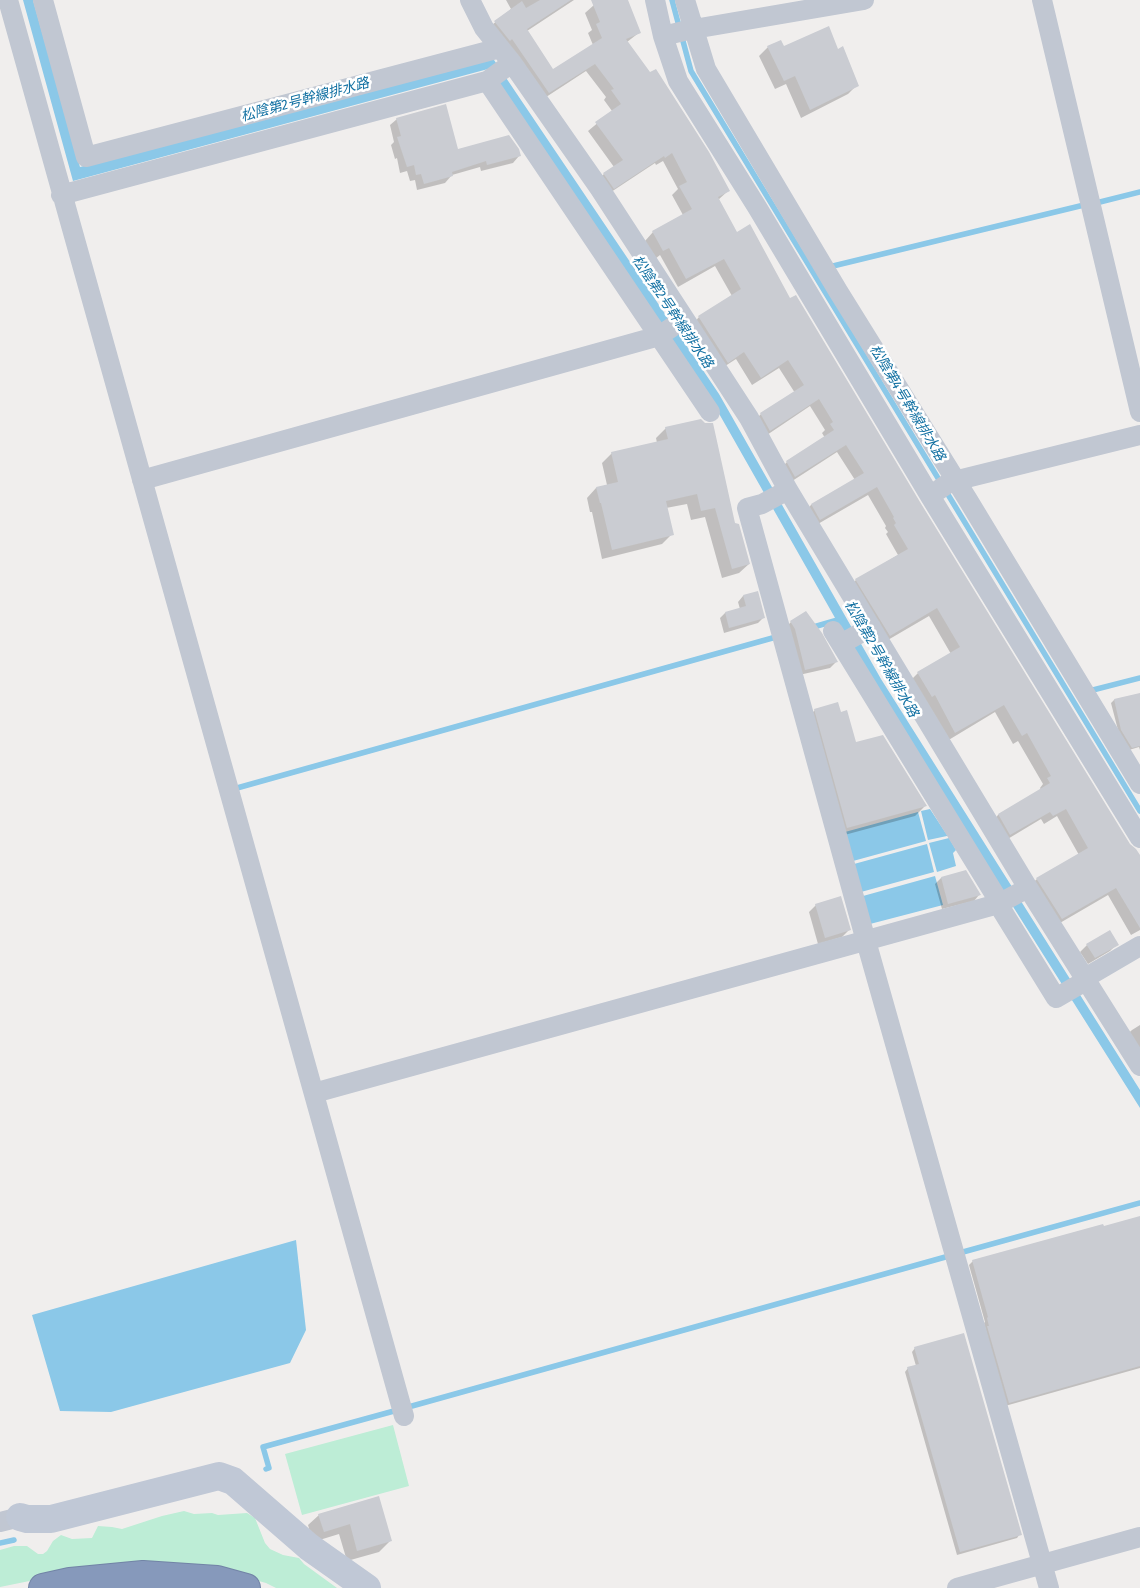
<!DOCTYPE html>
<html>
<head>
<meta charset="utf-8">
<style>
	body { margin:0 }
	canvas { display:block; background:#f0eeed }
</style>
</head>
<body>
<canvas width="1140" height="1588"></canvas>
<script>
const context = document.querySelector('canvas').getContext('2d');
context.lineJoin = 'round';
function fill(path, color) {
  context.fillStyle = color;
  context.fill(path, 'evenodd');
}
function shape(rows) {
  const path = new Path2D();
  for (const r of rows) {
    path.moveTo(r[0], r[1]);
    for (let i = 2; i < r.length; i += 2) path.lineTo(r[i], r[i + 1]);
  }
  return path;
}
function trace(path, color, width, dash) {
  context.strokeStyle = color;
  context.lineWidth = width;
  context.lineCap = dash ? 'butt' : 'round';
  context.setLineDash(dash || []);
  context.stroke(path);
}
function write(font, color, halo, rows, align = 'center') {
  context.font = font + ' "Fira Sans Condensed","Noto Sans JP",sans-serif';
  context.lineWidth = 5;
  context.setLineDash([]);
  context.textBaseline = 'middle';
  context.strokeStyle = halo;
  context.fillStyle = color;
  for (const [text, x, y, turn = 0] of rows) {
    context.save();
    context.translate(x, y);
    context.rotate((+turn || 0) * Math.PI / 180);
    context.textAlign = isNaN(turn) ? turn : align;
    if (halo) context.strokeText(text, 0, 0);
    context.fillText(text, 0, 0);
    context.restore();
  }
}
const green = shape([
	[393,1425,409,1486,302,1515,285,1454],
	[184,1511,194,1514,212,1513,218,1515,247,1513,255,1518,265,1543,270,1549,283,1555,299,1558,304,1564,337,1588,276,1588,266,1583,222,1571,69,1573,0,1587,0,1550,14,1546,27,1546,38,1554,43,1554,47,1551,53,1541,61,1535,72,1539,92,1538,98,1526,112,1527,122,1529,162,1516]
]);
const water = shape([
	[23,0,33,0,80,167,492,57,719,394,881,679,1140,1090,1140,1108,872,683,713,403,488,69,73,181],
	[930,809,947,835,947,836,928,840,921,811],
	[918,812,926,841,853,861,845,832],
	[949,838,956,850,953,853,956,866,937,872,929,843],
	[927,844,934,872,861,892,854,864],
	[935,876,943,905,870,924,863,896],
	[296,1240,306,1330,290,1363,111,1412,60,1411,32,1315]
]);
const shadow = shape([
	[506,0,574,0,527,31,552,71,593,45,588,33,592,30,585,13,594,5,606,0,626,0,640,32,627,42,728,191,718,200,736,233,790,300,919,503,1129,845,1140,858,1140,930,1131,935,1108,895,1053,927,1028,887,1037,879,1079,855,1057,816,1044,824,1041,819,1001,843,990,824,998,815,1041,790,1040,788,1043,784,1018,741,1013,744,995,712,947,741,910,681,918,673,951,654,929,616,881,644,848,588,856,580,898,555,886,534,888,532,885,528,886,526,868,495,811,528,803,514,811,505,855,480,837,452,786,485,778,471,787,462,825,438,822,433,825,430,810,406,761,439,752,423,761,414,795,393,779,368,752,385,736,359,719,370,691,326,699,317,732,296,715,266,678,287,660,255,655,259,645,241,653,232,683,215,672,195,678,189,663,161,656,165,655,163,605,196,595,182,604,174,614,167,588,131,612,111,604,100,606,97,586,71,540,101,486,30,511,9],
	[768,47,838,50,857,85,848,94,801,118,786,84,775,89,759,56],
	[397,119,457,151,519,156,513,163,481,171,480,167,452,175,445,183,417,190,415,180,410,181,407,171,400,173,397,158,395,159,391,145,394,142,390,125],
	[666,428,734,524,749,564,739,573,722,578,705,517,691,520,687,504,666,508,672,534,662,544,602,559,592,512,590,512,587,498,596,488,607,485,602,463,612,453,657,443,656,438],
	[757,593,763,618,758,623,724,633,720,618,725,613,740,609,738,602,743,596],
	[791,622,836,662,830,668,799,675,785,628],
	[1140,694,1140,750,1139,747,1129,750,1119,734,1111,703,1114,700],
	[815,710,840,713,855,744,925,806,915,816,837,837,805,720],
	[965,871,979,895,974,901,942,909,935,884,941,878],
	[816,905,849,930,842,937,818,944,809,912],
	[1117,944,1110,951,1088,964,1080,952,1087,945],
	[1140,1025,1140,1053,1123,1038,1132,1030],
	[1140,1218,1140,1368,1005,1406,984,1323,985,1322,969,1265,973,1261],
	[915,1348,1020,1534,1017,1538,957,1555,905,1372,908,1368,916,1366,912,1352],
	[378,1498,390,1541,379,1552,347,1561,339,1534,313,1542,308,1525,319,1515]
]);
const stream = shape([
	[672,0,691,71,1140,811],
	[1096,203,1140,192],
	[833,266,1084,205],
	[810,628,841,619],
	[1089,691,1140,678],
	[237,788,776,637],
	[963,1252,1140,1203],
	[412,1406,949,1256],
	[266,1469,269,1468,263,1447,394,1411],
	[0,1543,14,1540]
]);
const building = shape([
	[540,0,571,0,527,29,553,69,602,38,596,24,600,22,591,0,628,0,641,33,626,39,650,72,656,69,709,152,730,191,718,197,737,232,750,224,790,298,796,295,920,502,1130,844,1136,849,1140,855,1140,928,1116,888,1062,919,1036,878,1088,848,1066,809,1053,816,1050,812,1010,835,998,814,1050,783,1047,778,1051,776,1027,733,1022,736,1004,705,955,733,935,695,932,697,917,672,960,647,937,608,890,636,855,579,908,549,894,525,896,523,893,518,894,517,877,487,820,520,811,504,864,473,846,445,795,477,786,461,834,430,830,424,833,422,819,399,770,431,760,413,804,385,788,360,761,378,744,352,728,363,698,316,741,289,724,259,686,279,669,248,663,251,652,231,692,209,679,186,687,182,672,153,665,158,664,156,614,189,603,173,623,160,595,122,621,104,611,90,614,89,595,64,549,93,512,39,510,41,494,21,522,1,526,8],
	[829,26,838,49,843,46,859,86,810,110,795,76,784,81,767,46,781,40,784,46],
	[446,104,458,149,509,135,519,149,521,156,487,165,486,161,452,172,453,176,424,184,421,174,416,175,414,165,407,167,397,137,401,136,396,118],
	[701,419,705,423,713,423,735,523,739,524,750,564,732,569,715,508,701,511,697,494,666,501,674,535,612,550,601,503,600,503,596,487,618,482,611,452,668,439,665,427],
	[758,591,765,618,729,628,725,612,746,606,743,595],
	[806,611,822,633,838,662,805,670,795,629,790,621],
	[1140,693,1140,746,1132,748,1121,730,1114,699],
	[838,702,841,712,847,710,856,742,883,735,927,806,847,828,814,709],
	[966,870,981,895,948,904,941,877],
	[841,896,851,930,825,938,815,904],
	[1110,930,1119,945,1095,958,1086,944],
	[1140,1216,1140,1366,1009,1403,987,1326,989,1326,987,1318,988,1317,972,1260,1103,1224,1104,1226],
	[964,1333,1022,1535,960,1552,907,1367,919,1364,914,1347],
	[379,1496,392,1541,357,1551,350,1524,324,1532,318,1514]
]);
const street = shape([
	[8,0,404,1416],
	[43,0,86,157,500,48],
	[470,0,484,28,512,63,600,189,749,418,788,490,1028,888,1140,1066],
	[655,0,663,36,678,81,757,207,930,496,1140,838],
	[685,0,706,69,838,291,968,500,1140,784],
	[1042,0,1140,412],
	[663,36,688,30,864,0],
	[487,81,710,412],
	[61,195,487,81,512,63],
	[142,480,659,336,684,319],
	[788,490,762,504,747,508,866,941,1049,1588],
	[930,496,950,482,1140,435],
	[833,631,1000,903],
	[841,644,871,627],
	[998,904,1056,998,1087,980],
	[1085,978,1140,946],
	[314,1093,998,904,1028,888],
	[0,1522,20,1517],
	[957,1588,1140,1537]
]);
const secondary = shape([
	[20,1517,27,1519,51,1519,219,1476,233,1481,309,1547,367,1588]
]);
const highway = shape([
	[43,1588,70,1582,143,1575,217,1580,246,1588]
]);
const waterNames = [
	["松陰第2号幹線排水路",305,100,-15],
	["松陰第2号幹線排水路",672,312,56],
	["松陰第4号幹線排水路",907,403,59],
	["松陰第2号幹線排水路",881,659,60]
];
fill(green, '#bdedd6');
fill(water, '#8bc8e8');
fill(shadow, '#0003');
trace(stream, '#8bc8e8', 5.5);
fill(building, '#caccd2');
trace(highway, '#7284a6', 30);
trace(street, '#c1c7d2', 20);
trace(secondary, '#c0c8d6', 28);
trace(highway, '#8699bb', 28);
write('italic 14px', '#1170a2', '#fff', waterNames);
</script>
</body>
</html>
